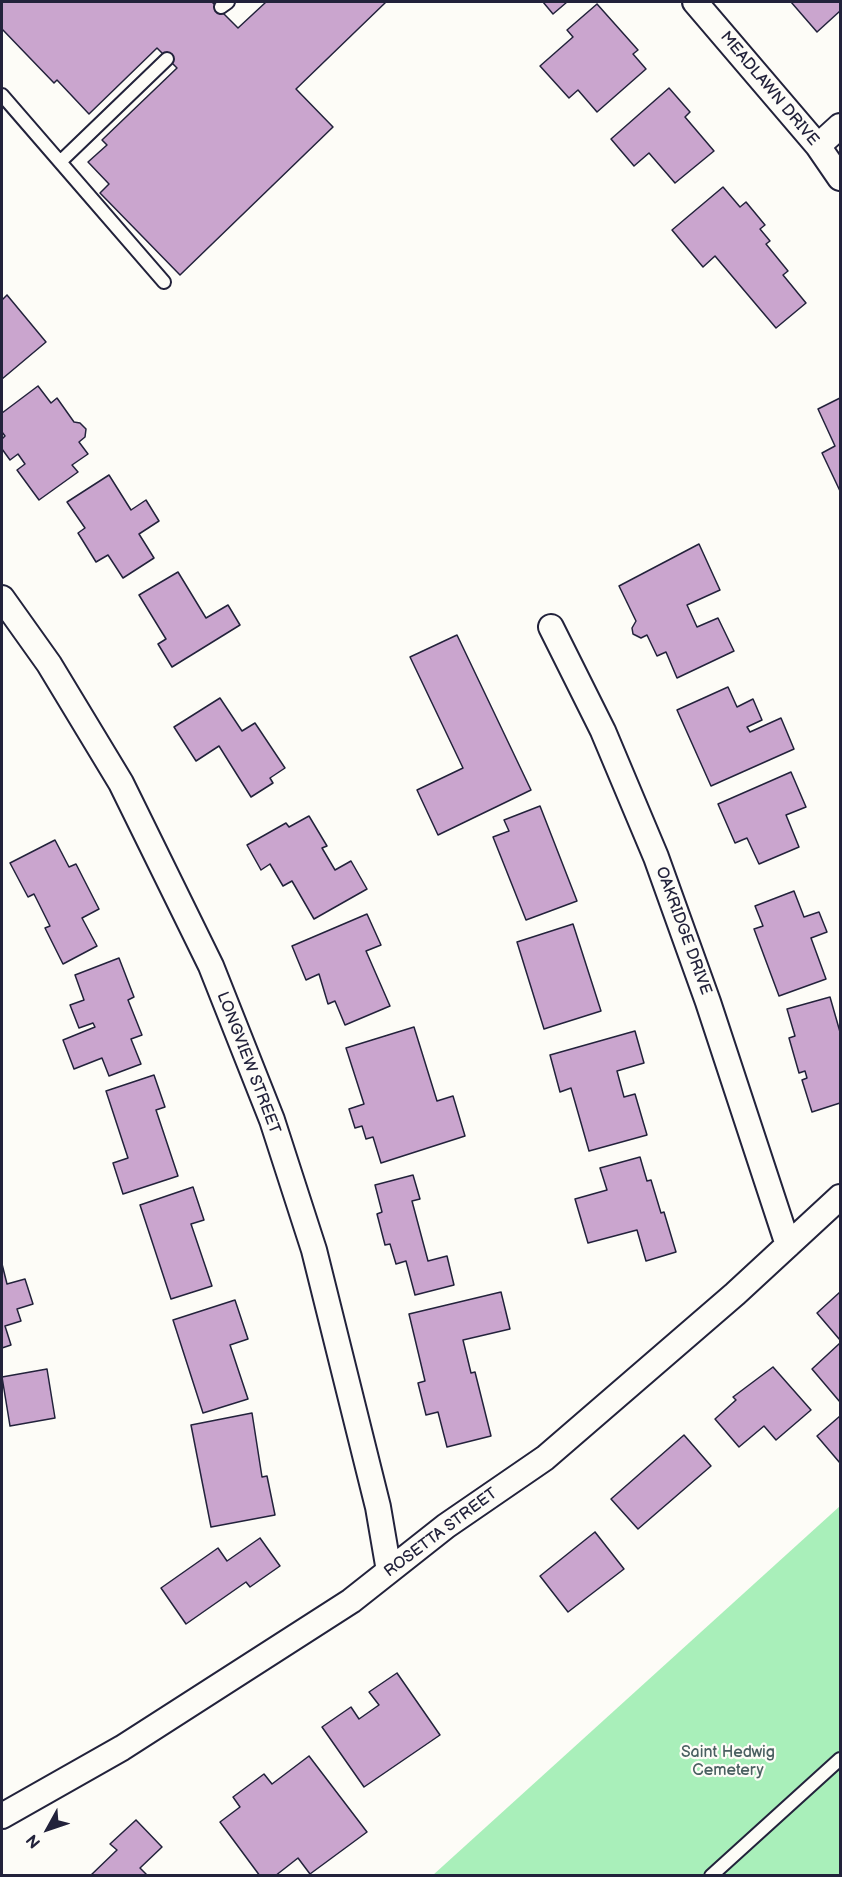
<!DOCTYPE html>
<html>
<head>
<meta charset="utf-8">
<style>
	body { margin:0 }
	#map { position:relative; width:842px; height:1877px; overflow:hidden; background:#fdfcf7; font-family:"Balsamiq Sans",sans-serif }
	canvas { display:block }
	.frame { position:absolute; inset:0; border:3px solid #22223b; pointer-events:none }
	.north { position:absolute; left:18px; top:1799px; width:60px; height:60px; -webkit-text-stroke:4px #fdfcf7; paint-order:stroke; rotate:230deg; font-size:16px; font-weight:700; line-height:24px; text-align:center; color:#22223b }
	.north::after { content:''; display:block; margin:auto; width:21px; height:27px; background:#22223b; clip-path:polygon(50% 0,100% 100%,50% 72%,0 100%) }
</style>
</head>
<body>
<div id="map">
<canvas width="842" height="1877"></canvas>
<div class="frame"></div>
<div class="north">N</div>
</div>
<script>
const context = document.querySelector('canvas').getContext('2d');
context.lineJoin = 'round';
function fill(path, color) {
  context.fillStyle = color;
  context.fill(path, 'evenodd');
}
function shape(rows) {
  const path = new Path2D();
  for (const r of rows) {
    path.moveTo(r[0], r[1]);
    for (let i = 2; i < r.length; i += 2) path.lineTo(r[i], r[i + 1]);
  }
  return path;
}
function trace(path, color, width, dash) {
  context.strokeStyle = color;
  context.lineWidth = width;
  context.lineCap = dash ? 'butt' : 'round';
  context.setLineDash(dash || []);
  context.stroke(path);
}
function write(font, color, halo, rows, align = 'center') {
  context.font = font + ' "Balsamiq Sans",sans-serif';
  context.lineWidth = 4.5;
  context.setLineDash([]);
  context.textBaseline = 'middle';
  context.strokeStyle = halo;
  context.fillStyle = color;
  for (const [text, x, y, turn = 0] of rows) {
    context.save();
    context.translate(x, y);
    context.rotate((+turn || 0) * Math.PI / 180);
    context.textAlign = isNaN(turn) ? turn : align;
    if (halo) context.strokeText(text, 0, 0);
    context.fillText(text, 0, 0);
    context.restore();
  }
}
const green = shape([
	[840,1506,840,1875,433,1875]
]);
const building = shape([
	[2,2,212,2,238,28,266,2,386,2,296,89,333,127,180,275,100,193,109,184,88,162,107,145,102,140,177,68,157,48,89,114,57,80,54,83,2,29,2,2],
	[543,2,567,2,553,14,543,2],
	[791,2,840,2,840,11,817,32,791,2],
	[597,4,638,50,633,54,646,69,597,112,578,90,569,98,540,66,573,37,567,30,597,4],
	[669,88,690,112,685,117,714,151,675,183,649,153,634,166,611,139,669,88],
	[723,187,740,207,746,202,765,225,760,229,770,241,766,244,788,271,783,275,806,303,776,328,715,256,703,267,672,230,723,187],
	[7,295,46,342,2,379,2,300,7,295],
	[38,386,51,403,57,398,74,422,80,423,86,429,85,437,79,442,88,454,72,465,78,472,39,500,17,470,25,464,18,454,10,460,2,449,2,439,5,436,2,432,2,413,38,386],
	[840,398,840,491,822,453,835,446,818,409,840,398],
	[109,475,131,510,146,500,159,521,139,534,154,558,123,578,108,555,96,562,78,533,85,528,67,502,109,475],
	[699,544,720,590,687,605,697,627,718,618,734,651,677,678,666,652,657,656,647,635,641,638,633,634,632,628,636,621,619,586,699,544],
	[178,572,206,618,228,605,240,625,172,667,158,644,166,639,139,595,178,572],
	[457,635,531,790,438,835,417,790,463,768,410,657,457,635],
	[728,687,737,707,753,699,762,720,747,727,750,732,781,718,794,749,711,786,677,710,728,687],
	[220,698,242,731,255,723,285,768,270,778,273,783,251,797,219,746,196,761,174,727,220,698],
	[791,772,806,807,786,815,799,847,759,864,747,838,735,843,718,804,791,772],
	[540,806,577,901,526,920,493,837,509,831,504,820,540,806],
	[309,816,327,846,322,848,335,870,351,861,367,889,314,919,292,881,283,886,270,864,261,870,247,845,286,823,289,827,309,816],
	[55,840,69,867,76,864,99,909,82,918,97,946,63,964,45,928,50,926,34,894,28,897,10,863,55,840],
	[794,891,804,917,819,912,827,932,811,938,826,979,779,996,754,929,763,926,755,906,794,891],
	[367,914,381,945,366,951,390,1006,345,1025,335,1001,328,1004,319,974,306,980,292,946,367,914],
	[573,924,601,1011,544,1029,517,942,573,924],
	[119,958,134,997,128,1000,142,1035,131,1039,141,1064,109,1076,102,1058,74,1069,63,1040,95,1027,93,1023,79,1028,70,1005,84,1000,75,975,119,958],
	[830,997,840,1032,840,1103,812,1112,802,1080,807,1078,805,1071,799,1073,789,1038,795,1036,787,1009,830,997],
	[414,1027,437,1101,453,1096,465,1136,381,1163,373,1137,366,1139,362,1126,355,1128,349,1109,364,1104,346,1048,414,1027],
	[635,1031,644,1063,617,1071,624,1097,635,1094,647,1135,589,1151,571,1088,560,1092,550,1055,635,1031],
	[154,1075,165,1107,156,1110,178,1176,123,1194,113,1163,128,1158,106,1091,154,1075],
	[640,1157,647,1181,651,1180,661,1213,664,1212,676,1252,646,1261,637,1230,588,1243,575,1199,607,1190,600,1168,640,1157],
	[413,1175,420,1199,412,1201,428,1261,447,1256,454,1285,415,1295,406,1261,396,1264,390,1244,385,1245,377,1214,382,1212,375,1185,413,1175],
	[193,1187,204,1220,191,1224,212,1286,171,1299,140,1205,193,1187],
	[2,1264,7,1284,25,1279,33,1304,17,1309,21,1321,5,1326,11,1345,2,1348,2,1264],
	[501,1292,510,1329,463,1340,471,1373,475,1372,491,1436,447,1447,438,1412,426,1415,418,1383,425,1381,409,1314,501,1292],
	[840,1292,840,1340,817,1313,840,1292],
	[235,1300,248,1339,230,1345,248,1399,203,1413,173,1320,235,1300],
	[840,1343,840,1402,812,1369,840,1343],
	[773,1367,811,1410,776,1440,764,1426,739,1447,715,1419,736,1400,733,1397,773,1367],
	[47,1369,55,1418,10,1426,2,1377,47,1369],
	[252,1413,262,1477,267,1476,275,1515,211,1527,191,1425,252,1413],
	[840,1416,840,1463,817,1436,840,1416],
	[684,1435,711,1466,638,1529,611,1499,684,1435],
	[595,1532,624,1569,568,1612,540,1576,595,1532],
	[260,1538,280,1566,250,1587,246,1582,186,1624,161,1588,218,1548,227,1561,260,1538],
	[397,1673,440,1735,364,1787,322,1727,351,1707,359,1719,379,1705,369,1692,397,1673],
	[309,1756,367,1832,310,1874,298,1858,275,1876,260,1876,220,1822,240,1807,233,1797,264,1774,272,1784,309,1756],
	[136,1820,162,1847,140,1868,148,1876,90,1876,117,1850,110,1844,136,1820]
]);
const lane = shape([
	[221,7,228,2],
	[2,95,164,282],
	[60,162,167,59],
	[711,1876,840,1759]
]);
const street = shape([
	[695,2,818,146,840,178],
	[818,146,840,126],
	[2,598,49,664,121,783,211,966,272,1120,314,1250,378,1507,389,1571],
	[551,627,603,731,656,857,708,1002,788,1245],
	[2,1816,122,1748,351,1601,446,1526,545,1458,735,1294,840,1197]
]);
const streetNames = [
	["MEADLAWN DRIVE",769,89,50],
	["OAKRIDGE DRIVE",683,931,70],
	["LONGVIEW STREET",248,1063,69],
	["ROSETTA STREET",441,1533,-37]
];
const parkNames = [
	["Saint Hedwig",728,1753],
	["Cemetery",728,1771]
];
fill(green, '#a9efba');
fill(building, '#caa5ce');
trace(building, '#22223b', 1.5);
trace(lane, '#22223b', 16);
trace(street, '#22223b', 28);
trace(lane, '#fdfcf7', 12);
trace(street, '#fdfcf7', 24);
write('16px', '#22223b', '#fdfcf7', streetNames);
write('16px', '#4a6061', '#fdfcf7', parkNames);
</script>
</body>
</html>
